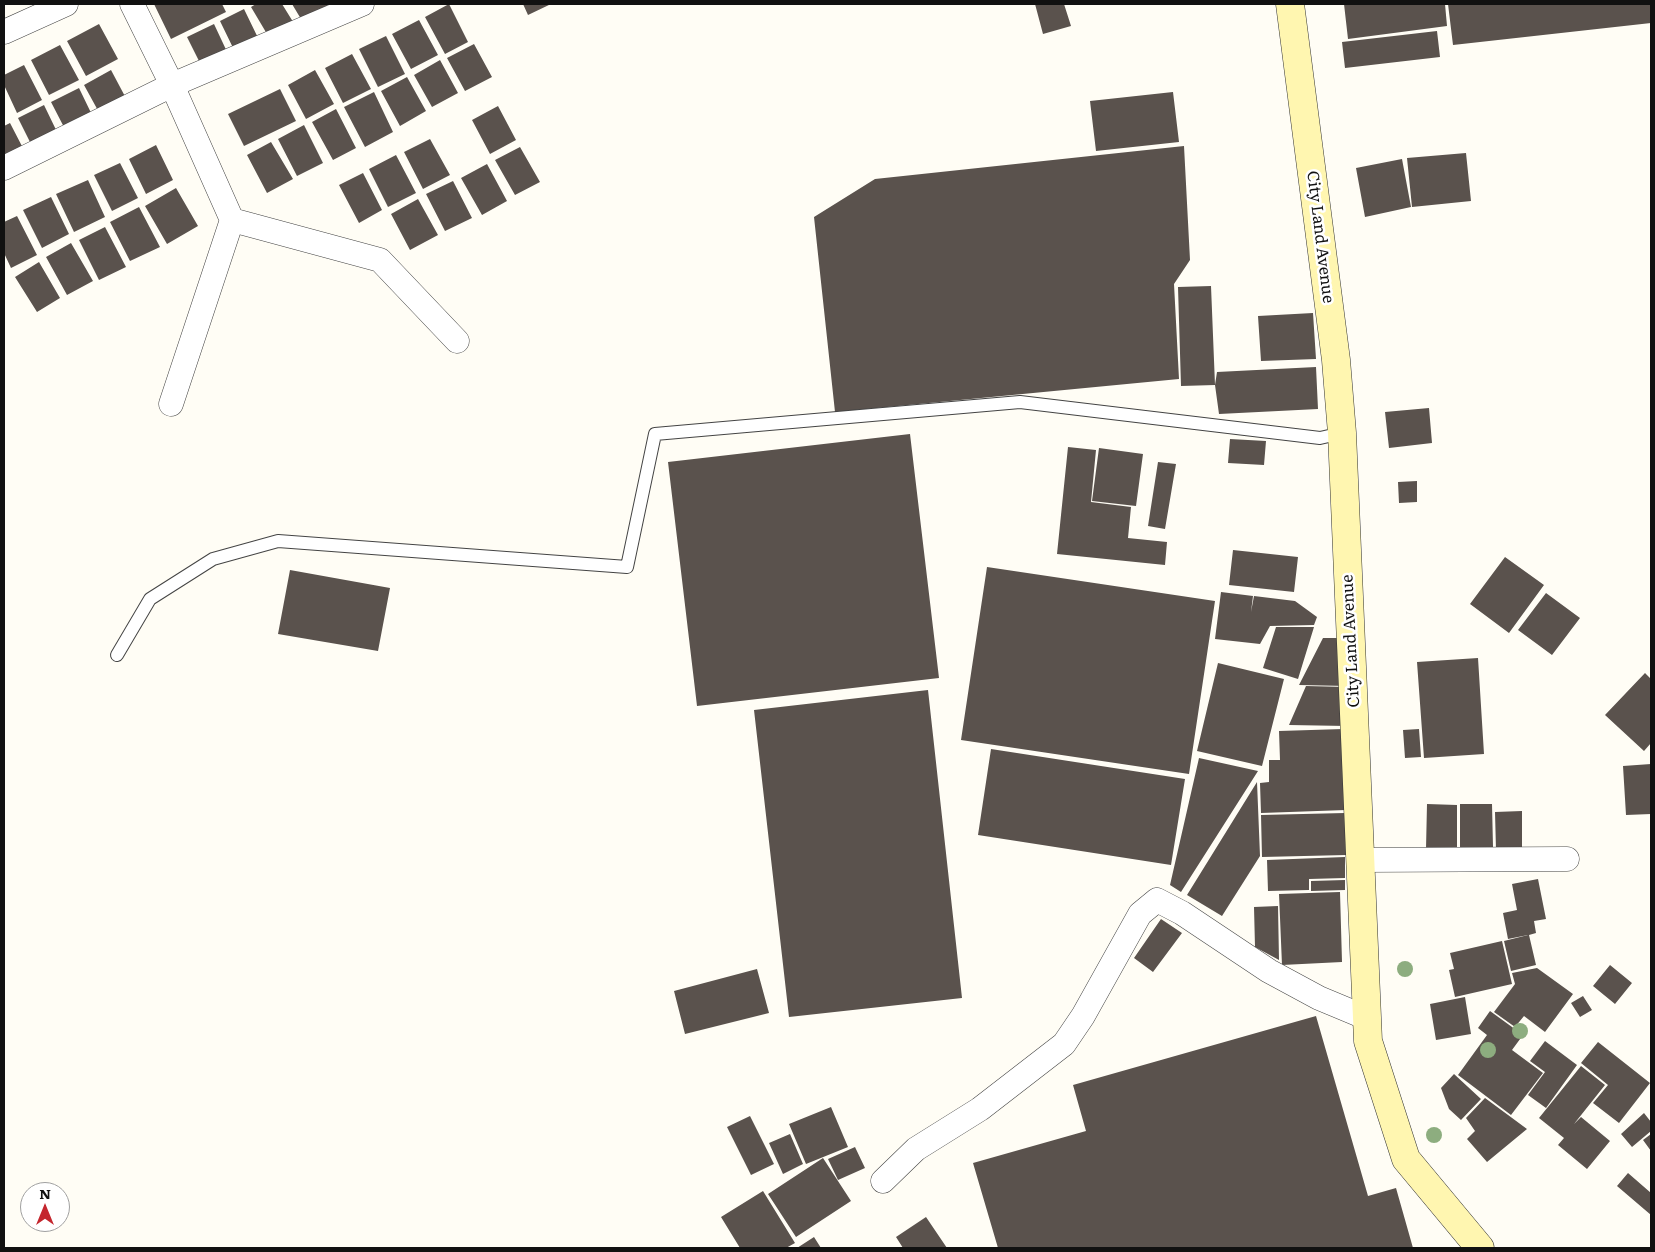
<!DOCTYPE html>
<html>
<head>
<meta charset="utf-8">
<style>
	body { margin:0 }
	#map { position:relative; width:1655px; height:1252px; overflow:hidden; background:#fffdf5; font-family:Literata,serif }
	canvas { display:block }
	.frame { position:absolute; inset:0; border:5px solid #111; pointer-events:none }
	.north { position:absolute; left:20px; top:1182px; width:50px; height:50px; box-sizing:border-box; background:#fff; border:1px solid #a0a0a0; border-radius:50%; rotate:0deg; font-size:14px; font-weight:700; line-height:20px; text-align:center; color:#111 }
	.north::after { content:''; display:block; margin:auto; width:18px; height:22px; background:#c4262e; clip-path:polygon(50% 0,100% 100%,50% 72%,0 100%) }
</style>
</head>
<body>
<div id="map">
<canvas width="1655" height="1252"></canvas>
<div class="frame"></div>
<div class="north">N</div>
</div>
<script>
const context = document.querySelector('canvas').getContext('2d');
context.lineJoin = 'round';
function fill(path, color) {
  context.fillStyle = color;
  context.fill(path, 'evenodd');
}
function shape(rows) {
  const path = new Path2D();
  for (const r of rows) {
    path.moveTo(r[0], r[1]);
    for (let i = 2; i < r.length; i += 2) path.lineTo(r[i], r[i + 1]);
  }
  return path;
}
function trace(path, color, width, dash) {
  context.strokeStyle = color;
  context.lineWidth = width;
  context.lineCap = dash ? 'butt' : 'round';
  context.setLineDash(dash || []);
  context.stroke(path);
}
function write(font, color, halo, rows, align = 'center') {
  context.font = font + ' Literata,serif';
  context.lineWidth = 5;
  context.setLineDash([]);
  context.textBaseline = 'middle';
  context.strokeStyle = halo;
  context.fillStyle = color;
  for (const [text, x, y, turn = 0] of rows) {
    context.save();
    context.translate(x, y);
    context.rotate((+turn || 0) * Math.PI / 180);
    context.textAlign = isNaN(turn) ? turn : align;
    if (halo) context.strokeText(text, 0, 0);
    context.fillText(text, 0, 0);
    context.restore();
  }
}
const building = shape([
	[154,4,222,4,226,12,171,39],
	[256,4,282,4,295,25,270,39,251,7],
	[292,4,326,4,330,9,304,24],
	[449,4,468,42,445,54,425,17],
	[523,4,551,4,528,15],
	[1035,4,1064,4,1071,26,1043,34],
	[1344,4,1445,4,1447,26,1348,39],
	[1448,4,1651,4,1651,23,1453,45],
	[244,9,260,42,236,54,220,21],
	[419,20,438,55,411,69,392,34],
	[99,24,118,59,86,76,67,41],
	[214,24,229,56,203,69,187,37],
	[1437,31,1440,57,1345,68,1342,42],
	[386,36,405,74,378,87,359,49],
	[474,44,492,77,465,91,447,58],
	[60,45,79,80,49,95,31,60],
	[352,54,371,89,343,103,325,68],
	[440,60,458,93,432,107,414,75],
	[24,65,42,100,17,113,4,85,4,75],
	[111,70,128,102,101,116,84,85],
	[315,70,334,104,306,119,288,85],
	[407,77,426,111,400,126,381,91],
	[79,88,94,119,67,133,51,102],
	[280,89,296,121,244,146,228,114],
	[374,92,393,132,365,147,344,107],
	[1173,92,1179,142,1096,151,1090,101],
	[44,105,59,136,33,148,18,118],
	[498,106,516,140,490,154,472,120],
	[336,109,356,148,333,160,312,122],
	[10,123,25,152,4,162,4,126],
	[304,125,323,163,297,176,278,139],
	[430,139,450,175,423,189,404,152],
	[271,142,293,179,267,193,247,155],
	[156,145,173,180,146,194,129,159],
	[1184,146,1190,260,1174,284,1179,379,835,412,814,217,875,179],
	[520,147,540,182,515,195,495,160],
	[1466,153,1471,201,1412,207,1407,158],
	[396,155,416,193,388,207,369,169],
	[1402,159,1411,207,1365,217,1356,168],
	[120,163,138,198,112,211,94,175],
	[487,164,507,201,482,215,461,178],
	[363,173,382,210,359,223,339,185],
	[88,180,105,217,74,232,56,194],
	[453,181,472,218,445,231,426,194],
	[176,188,198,226,167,244,145,206],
	[51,197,69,234,42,248,23,210],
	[418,199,438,235,410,250,391,214],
	[139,207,160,247,130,261,110,222],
	[17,216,37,255,11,268,4,253,4,222],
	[105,227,126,267,99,280,79,240],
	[71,243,93,281,67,295,46,257],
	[39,262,60,298,37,312,15,277],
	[1211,286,1215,385,1181,386,1178,287],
	[1313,313,1316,359,1261,361,1258,316],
	[1316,367,1318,409,1219,414,1215,385,1217,372],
	[1429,408,1432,443,1389,448,1385,412],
	[910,434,939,678,697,706,668,462],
	[1230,439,1266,441,1264,465,1228,463],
	[1068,447,1096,450,1091,502,1131,507,1128,538,1167,542,1165,565,1057,554],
	[1099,448,1143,454,1136,506,1092,501],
	[1158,462,1176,464,1165,529,1148,526],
	[1417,481,1417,502,1399,503,1398,482],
	[1233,550,1298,557,1294,592,1229,585],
	[1505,557,1544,585,1509,633,1470,604],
	[987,567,1215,601,1189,774,961,740],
	[290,570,390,588,378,651,278,634],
	[1221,592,1253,596,1251,612,1254,596,1295,601,1317,617,1314,625,1270,626,1260,644,1215,639],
	[1546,593,1580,618,1552,655,1518,630],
	[1276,627,1314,627,1298,679,1263,668],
	[1323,638,1348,638,1347,686,1299,685],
	[1478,658,1484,754,1424,758,1417,662],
	[1218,663,1284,679,1262,766,1197,751],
	[1645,673,1651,679,1651,743,1644,751,1605,715],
	[1306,686,1347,687,1347,726,1289,725],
	[928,690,962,998,789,1017,754,710],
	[1343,729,1346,810,1261,813,1260,783,1269,782,1269,760,1280,760,1279,731],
	[1419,729,1421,757,1405,758,1403,730],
	[991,749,1185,779,1171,865,978,835],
	[1199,758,1258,771,1181,892,1170,885],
	[1651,764,1651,814,1626,815,1623,766],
	[1257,782,1260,856,1222,916,1187,895],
	[1427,804,1457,805,1457,849,1426,849],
	[1460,804,1492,804,1493,847,1460,848],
	[1522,811,1522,850,1496,850,1495,812],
	[1345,813,1346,855,1262,857,1261,815],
	[1345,857,1345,878,1309,879,1309,890,1268,891,1267,860],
	[1538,879,1546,919,1534,921,1536,933,1529,935,1536,965,1511,971,1504,941,1528,935,1508,939,1503,913,1517,910,1512,884],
	[1345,880,1345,890,1311,891,1311,881],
	[1340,892,1342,962,1282,965,1279,894],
	[1278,906,1279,960,1255,947,1254,907],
	[1161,919,1182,933,1153,972,1134,958],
	[1502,941,1512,984,1455,997,1449,970,1454,969,1450,953],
	[1610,965,1632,983,1615,1004,1593,986],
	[1537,968,1573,994,1545,1032,1524,1016,1515,1027,1494,1012,1515,984,1512,973],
	[757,969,769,1013,685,1034,674,991],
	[1583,996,1592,1010,1580,1017,1571,1003],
	[1465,997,1471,1034,1436,1040,1430,1004],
	[1490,1011,1523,1035,1512,1050,1543,1073,1511,1115,1458,1075,1487,1035,1478,1028],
	[1316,1016,1368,1196,1396,1188,1413,1248,998,1248,973,1163,1086,1131,1073,1085],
	[1545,1041,1577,1065,1546,1108,1528,1095,1545,1072,1530,1061],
	[1598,1042,1650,1083,1619,1123,1593,1103,1608,1085,1581,1063],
	[1581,1066,1605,1085,1574,1124,1581,1117,1610,1141,1587,1169,1558,1145,1564,1138,1539,1118],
	[1454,1074,1481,1099,1461,1120,1449,1109,1441,1088],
	[1485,1098,1527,1129,1487,1162,1467,1139,1475,1131,1466,1118],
	[831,1107,848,1147,806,1164,789,1124],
	[1644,1113,1651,1122,1651,1131,1632,1147,1621,1134],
	[750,1116,774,1164,751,1175,727,1127],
	[790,1134,803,1164,783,1174,769,1143],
	[1651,1134,1651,1151,1643,1140],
	[855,1147,865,1168,838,1180,828,1159],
	[823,1158,851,1201,796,1237,768,1194],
	[1628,1173,1651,1193,1651,1215,1617,1186],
	[763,1191,795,1243,786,1248,740,1248,721,1217],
	[926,1217,947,1248,903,1248,896,1237],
	[814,1237,821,1248,797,1248]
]);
const lane = shape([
	[117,655,150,599,213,559,278,541,627,567,655,434,1020,402,1320,438,1342,433]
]);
const street = shape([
	[132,4,172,85,232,220,380,260,457,341],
	[4,32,66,4],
	[4,168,172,85,362,4],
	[171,404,232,220],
	[1361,860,1567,859],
	[883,1181,916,1149,980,1109,1064,1044,1083,1016,1140,914,1157,900,1182,913,1269,971,1319,998,1367,1018]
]);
const secondary = shape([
	[1290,4,1336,360,1342,433,1368,1041,1406,1159,1480,1248]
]);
const trees = [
	[1405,969],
	[1520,1031],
	[1488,1050],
	[1434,1135]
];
const streetNames = [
	["City Land Avenue",1320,237,83],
	["City Land Avenue",1351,641,-93]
];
fill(building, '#5a524d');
trace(lane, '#444', 14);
trace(street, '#444', 25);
trace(secondary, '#333', 29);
trace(lane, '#fff', 12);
trace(street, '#fff', 24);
trace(secondary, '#fff6b0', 28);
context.fillStyle = '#8dad7f';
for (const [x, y] of trees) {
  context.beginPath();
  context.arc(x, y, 8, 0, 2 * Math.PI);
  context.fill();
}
write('16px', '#111', '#fff', streetNames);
</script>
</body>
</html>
